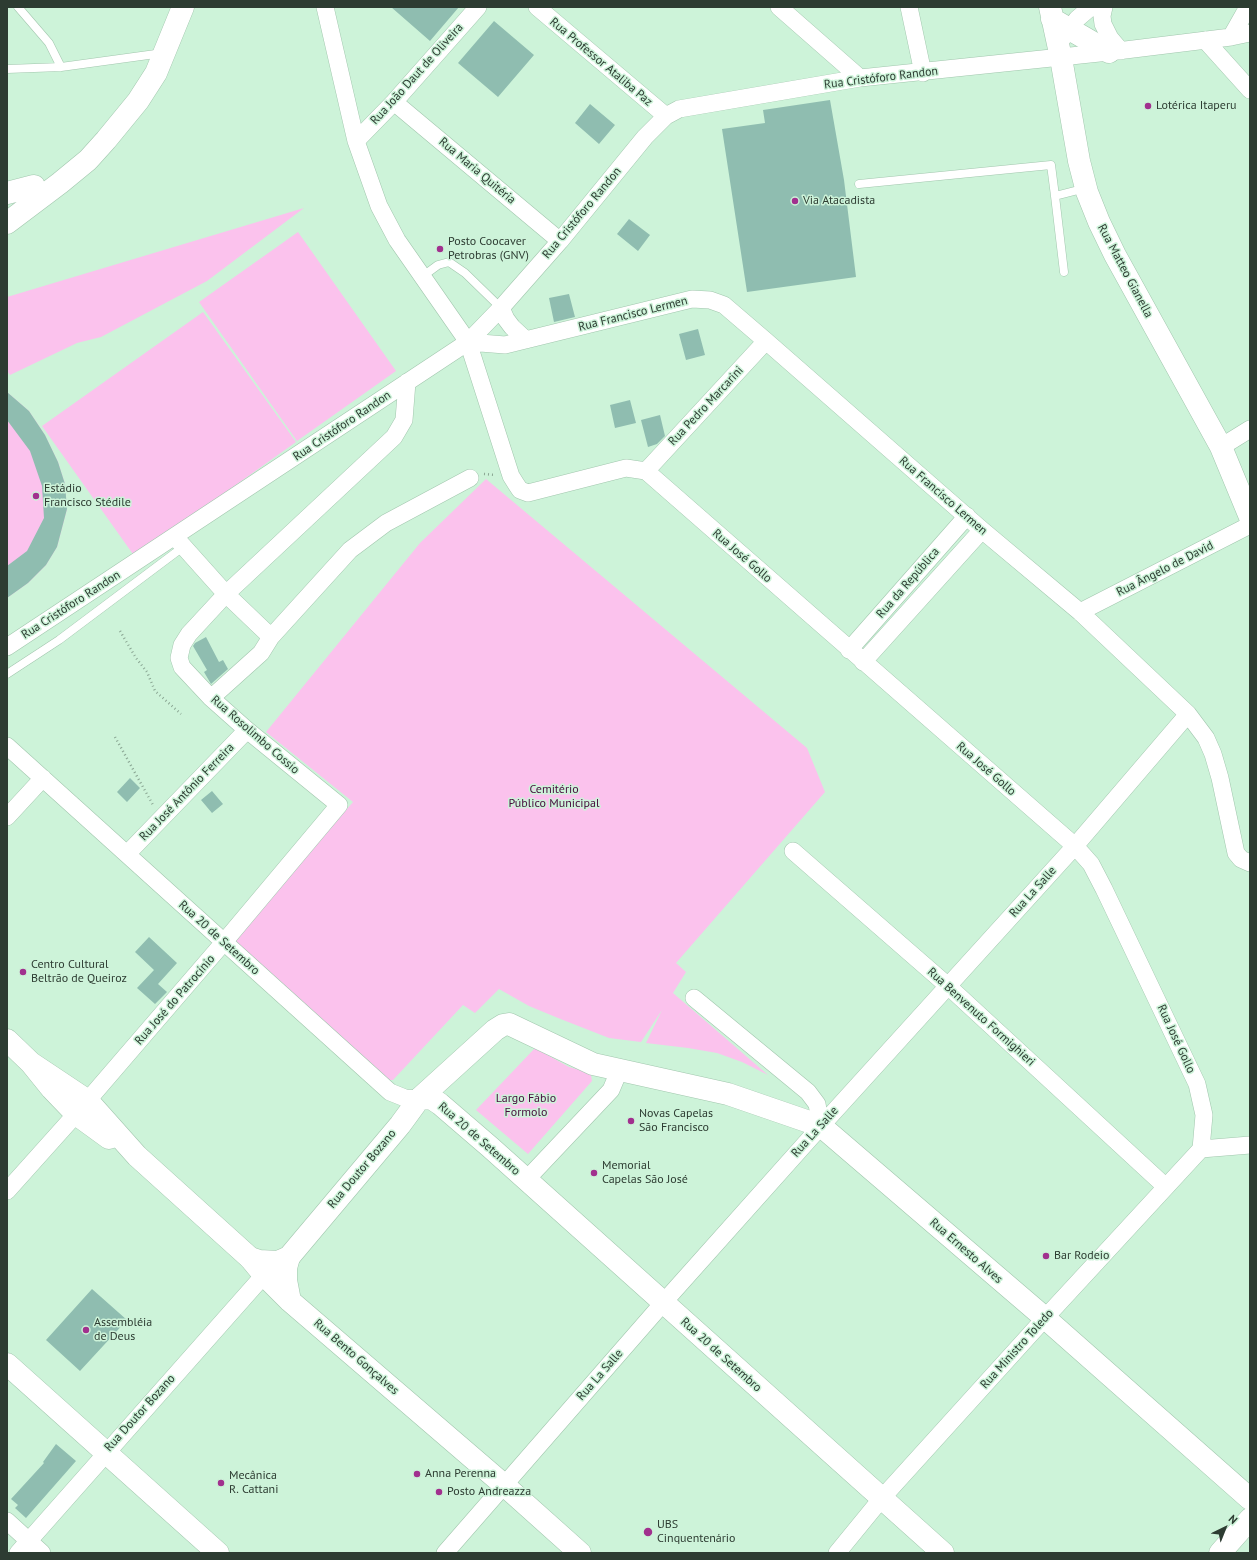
<!DOCTYPE html>
<html>
<head>
<meta charset="utf-8">
<style>
	body { margin:0 }
	#map { position:relative; width:1257px; height:1560px; overflow:hidden; background:#cdf3d9; font-family:"PT Sans",sans-serif }
	canvas { display:block }
	.frame { position:absolute; inset:0; border:8px solid #2d3c32; pointer-events:none }
	.north { position:absolute; left:1205px; top:1508px; width:40px; height:40px; -webkit-text-stroke:3px #cdf3d9; paint-order:stroke; rotate:43deg; font-size:11px; font-weight:700; line-height:16px; text-align:center; color:#2d3c32 }
	.north::after { content:''; display:block; margin:auto; width:14px; height:18px; background:#2d3c32; clip-path:polygon(50% 0,100% 100%,50% 72%,0 100%) }
</style>
</head>
<body>
<div id="map">
<canvas width="1257" height="1560"></canvas>
<div class="frame"></div>
<div class="north">N</div>
</div>
<script>
const context = document.querySelector('canvas').getContext('2d');
context.lineJoin = 'round';
function fill(path, color) {
  context.fillStyle = color;
  context.fill(path, 'evenodd');
}
function shape(rows) {
  const path = new Path2D();
  for (const r of rows) {
    path.moveTo(r[0], r[1]);
    for (let i = 2; i < r.length; i += 2) path.lineTo(r[i], r[i + 1]);
  }
  return path;
}
function trace(path, color, width, dash) {
  context.strokeStyle = color;
  context.lineWidth = width;
  context.lineCap = dash ? 'butt' : 'round';
  context.setLineDash(dash || []);
  context.stroke(path);
}
function write(font, color, halo, rows, align = 'center') {
  context.font = font + ' "PT Sans",sans-serif';
  context.lineWidth = 3;
  context.setLineDash([]);
  context.textBaseline = 'middle';
  context.strokeStyle = halo;
  context.fillStyle = color;
  for (const [text, x, y, turn = 0] of rows) {
    context.save();
    context.translate(x, y);
    context.rotate((+turn || 0) * Math.PI / 180);
    context.textAlign = isNaN(turn) ? turn : align;
    if (halo) context.strokeText(text, 0, 0);
    context.fillText(text, 0, 0);
    context.restore();
  }
}
const green = shape([
	[304,208,207,281,101,337,77,343,10,375,7,371,7,297],
	[298,232,396,371,297,441,199,302],
	[203,312,296,442,135,557,42,426],
	[7,392,29,411,45,435,58,462,65,484,67,509,57,547,46,565,28,583,7,598],
	[486,479,807,748,825,792,676,963,686,972,673,993,768,1075,742,1062,717,1053,688,1048,646,1043,662,1010,641,1042,609,1038,558,1018,529,1006,499,989,475,1013,463,1005,393,1080,388,1080,232,939,353,802,266,732,420,543],
	[535,1048,569,1067,587,1072,591,1075,592,1081,528,1154,476,1110]
]);
const building = shape([
	[391,7,459,7,430,41],
	[494,21,534,55,498,97,458,63],
	[830,100,844,180,856,277,747,292,722,129,765,123,763,110],
	[590,104,615,125,599,144,575,123],
	[629,219,650,235,638,251,617,234],
	[569,294,575,317,554,322,549,298],
	[698,329,705,355,686,360,679,334],
	[7,392,29,411,45,435,58,462,65,484,67,509,57,547,46,565,28,583,7,598,7,566,27,551,44,518,42,486,30,451,7,420],
	[630,400,636,423,615,428,610,405],
	[660,415,665,436,657,444,648,447,641,420],
	[206,637,219,662,223,660,228,669,211,684,204,672,207,670,193,646,195,643],
	[130,778,140,788,127,802,117,792],
	[212,791,223,804,212,813,201,800],
	[149,937,177,963,158,984,167,992,155,1004,137,988,154,970,135,952],
	[92,1289,127,1320,80,1371,46,1340],
	[56,1444,76,1461,26,1518,15,1508,18,1505,11,1499,44,1463,43,1462]
]);
const path = shape([
	[484,474,495,475],
	[120,631,136,658,147,672,155,691,181,714],
	[115,737,153,805]
]);
const lane = shape([
	[18,7,49,43,61,67],
	[7,69,61,67,163,53],
	[859,184,1051,165,1055,196,1086,188],
	[1055,196,1064,272],
	[423,276,438,265,449,262,465,273,501,308],
	[7,674,59,640,183,547]
]);
const street = shape([
	[325,7,356,141,379,206,397,240,468,342,511,476,516,484,520,490,528,493,626,468,646,471],
	[537,7,666,116],
	[779,7,860,78],
	[909,7,923,73],
	[1104,7,1102,16,1103,24,1110,38,1121,51],
	[1231,37,1248,7],
	[1062,39,1077,19,1091,7],
	[1205,40,1250,90],
	[394,102,560,241],
	[356,141,394,102,478,7],
	[501,308,506,319,512,327,526,340],
	[468,342,505,345,692,299,710,300,724,305,766,341,982,530,1080,612,1188,714,1206,738,1213,754,1220,778,1236,853,1241,859,1250,863],
	[1221,447,1250,429],
	[646,471,1075,846,1091,864,1104,889,1197,1084,1204,1115,1201,1149],
	[646,471,766,341],
	[175,537,226,594,271,637],
	[1080,612,1250,525],
	[7,647,468,342,501,308,560,241,645,137,666,116,679,109,860,78,1109,52,1231,37,1250,33],
	[849,650,967,516],
	[863,662,982,530],
	[211,698,261,653,271,637,350,550,386,523,470,478],
	[7,746,390,1092,405,1098,419,1099],
	[7,817,43,778],
	[793,851,948,986,1166,1187],
	[127,854,247,730],
	[694,998,808,1092,817,1104,821,1126],
	[1201,1149,1250,1145],
	[526,1180,611,1090,619,1071],
	[7,1191,76,1114,224,942,339,805,247,730,211,698,182,667,179,658,182,645,189,634,226,594,394,437,404,420,407,382],
	[7,1521,42,1553],
	[18,1553,264,1275],
	[445,1553,663,1303,821,1126,1075,846,1188,714],
	[837,1553,882,1498,1045,1318,1201,1149]
]);
const secondary = shape([
	[1050,7,1061,58,1079,161,1087,192,1099,222,1115,255,1221,447,1250,517],
	[1052,19,1109,52],
	[7,193,34,186],
	[7,223,60,183,88,160,106,140,138,101,156,73,183,7],
	[419,1099,495,1030,503,1025,509,1024,593,1064,728,1094,821,1126,1045,1318,1250,1499],
	[289,1257,286,1268,286,1280,290,1301],
	[250,1258,264,1275,290,1301,504,1485,580,1553],
	[7,1364,218,1553],
	[1220,1553,1250,1519]
]);
const primary = shape([
	[7,1040,31,1063,52,1089,76,1114,109,1138],
	[31,1063,88,1101,137,1156,250,1258,259,1261,278,1262,289,1257,400,1125,419,1099,431,1098,440,1104,490,1147,943,1553]
]);
const markers = [
	[1148,106,4,"#a1308e"],
	[795,201,4,"#a1308e"],
	[440,249,4,"#a1308e"],
	[36,496,4,"#a1308e"],
	[23,972,4,"#a1308e"],
	[631,1121,4,"#a1308e"],
	[594,1173,4,"#a1308e"],
	[1046,1256,4,"#a1308e"],
	[86,1330,4,"#a1308e"],
	[417,1474,4,"#a1308e"],
	[221,1483,4,"#a1308e"],
	[439,1492,4,"#a1308e"],
	[648,1532,5,"#a1308e"]
];
const streetNames = [
	["Rua Professor Ataliba Paz",601,62,40],
	["Rua João Daut de Oliveira",417,74,-48],
	["Rua Cristóforo Randon",881,78,-7],
	["Rua Maria Quitéria",477,171,40],
	["Rua Cristóforo Randon",582,213,-50],
	["Rua Matteo Gianella",1125,271,62],
	["Rua Francisco Lermen",633,314,-14],
	["Rua Pedro Marcarini",706,406,-47],
	["Rua Cristóforo Randon",342,426,-34],
	["Rua Francisco Lermen",943,496,41],
	["Rua José Gollo",742,556,41],
	["Rua Ângelo de David",1165,569,-27],
	["Rua da República",908,583,-49],
	["Rua Cristóforo Randon",71,605,-33],
	["Rua Rosolimbo Cossio",255,735,41],
	["Rua José Gollo",986,769,41],
	["Rua José Antônio Ferreira",187,792,-46],
	["Rua La Salle",1033,892,-48],
	["Rua 20 de Setembro",219,938,42],
	["Rua José do Patrocínio",175,1000,-49],
	["Rua Benvenuto Formighieri",981,1017,42],
	["Rua José Gollo",1176,1039,65],
	["Rua La Salle",815,1132,-48],
	["Rua 20 de Setembro",479,1139,41],
	["Rua Doutor Bozano",362,1169,-50],
	["Rua Ernesto Alves",966,1251,41],
	["Rua Ministro Toledo",1017,1349,-48],
	["Rua 20 de Setembro",721,1355,42],
	["Rua Bento Gonçalves",356,1357,41],
	["Rua La Salle",600,1375,-49],
	["Rua Doutor Bozano",140,1413,-48]
];
const poiNames = [
	["Lotérica Itaperu",1156,106],
	["Via Atacadista",803,201],
	["Posto Coocaver",448,242],
	["Petrobras (GNV)",448,256],
	["Estádio",44,489],
	["Francisco Stédile",44,503],
	["Centro Cultural",31,965],
	["Beltrão de Queiroz",31,979],
	["Novas Capelas",639,1114],
	["São Francisco",639,1128],
	["Memorial",602,1166],
	["Capelas São José",602,1180],
	["Bar Rodeio",1054,1256],
	["Assembléia",94,1323],
	["de Deus",94,1337],
	["Anna Perenna",425,1474],
	["Mecânica",229,1476],
	["R. Cattani",229,1490],
	["Posto Andreazza",447,1492],
	["UBS",657,1525],
	["Cinquentenário",657,1539]
];
const parkNames = [
	["Cemitério",554,790],
	["Público Municipal",554,804],
	["Largo Fábio",526,1099],
	["Formolo",526,1113]
];
fill(green, '#fbc2ed');
fill(building, '#8fbdb0');
trace(lane, '#a1c6ad', 9);
trace(street, '#a1c6ad', 18);
trace(secondary, '#a1c6ad', 23);
trace(primary, '#a1c6ad', 23);
trace(path, '#8ba794', 2.5, [1, 3]);
trace(lane, '#fff', 8);
trace(street, '#fff', 17);
trace(secondary, '#fff', 22);
trace(primary, '#fff', 22);
for (const [x, y, r, color] of markers) {
  const dot = new Path2D();
  dot.arc(x, y, r, 0, 2 * Math.PI);
  context.fillStyle = color;
  context.fill(dot);
  trace(dot, '#cdf3d9', 1.5);
}
write('12px', '#2d3c32', '#cdf3d9', streetNames);
write('12px', '#2d3c32', '#cdf3d9', poiNames, 'left');
write('12px', '#470b3d', '#cdf3d9', parkNames);
</script>
</body>
</html>
